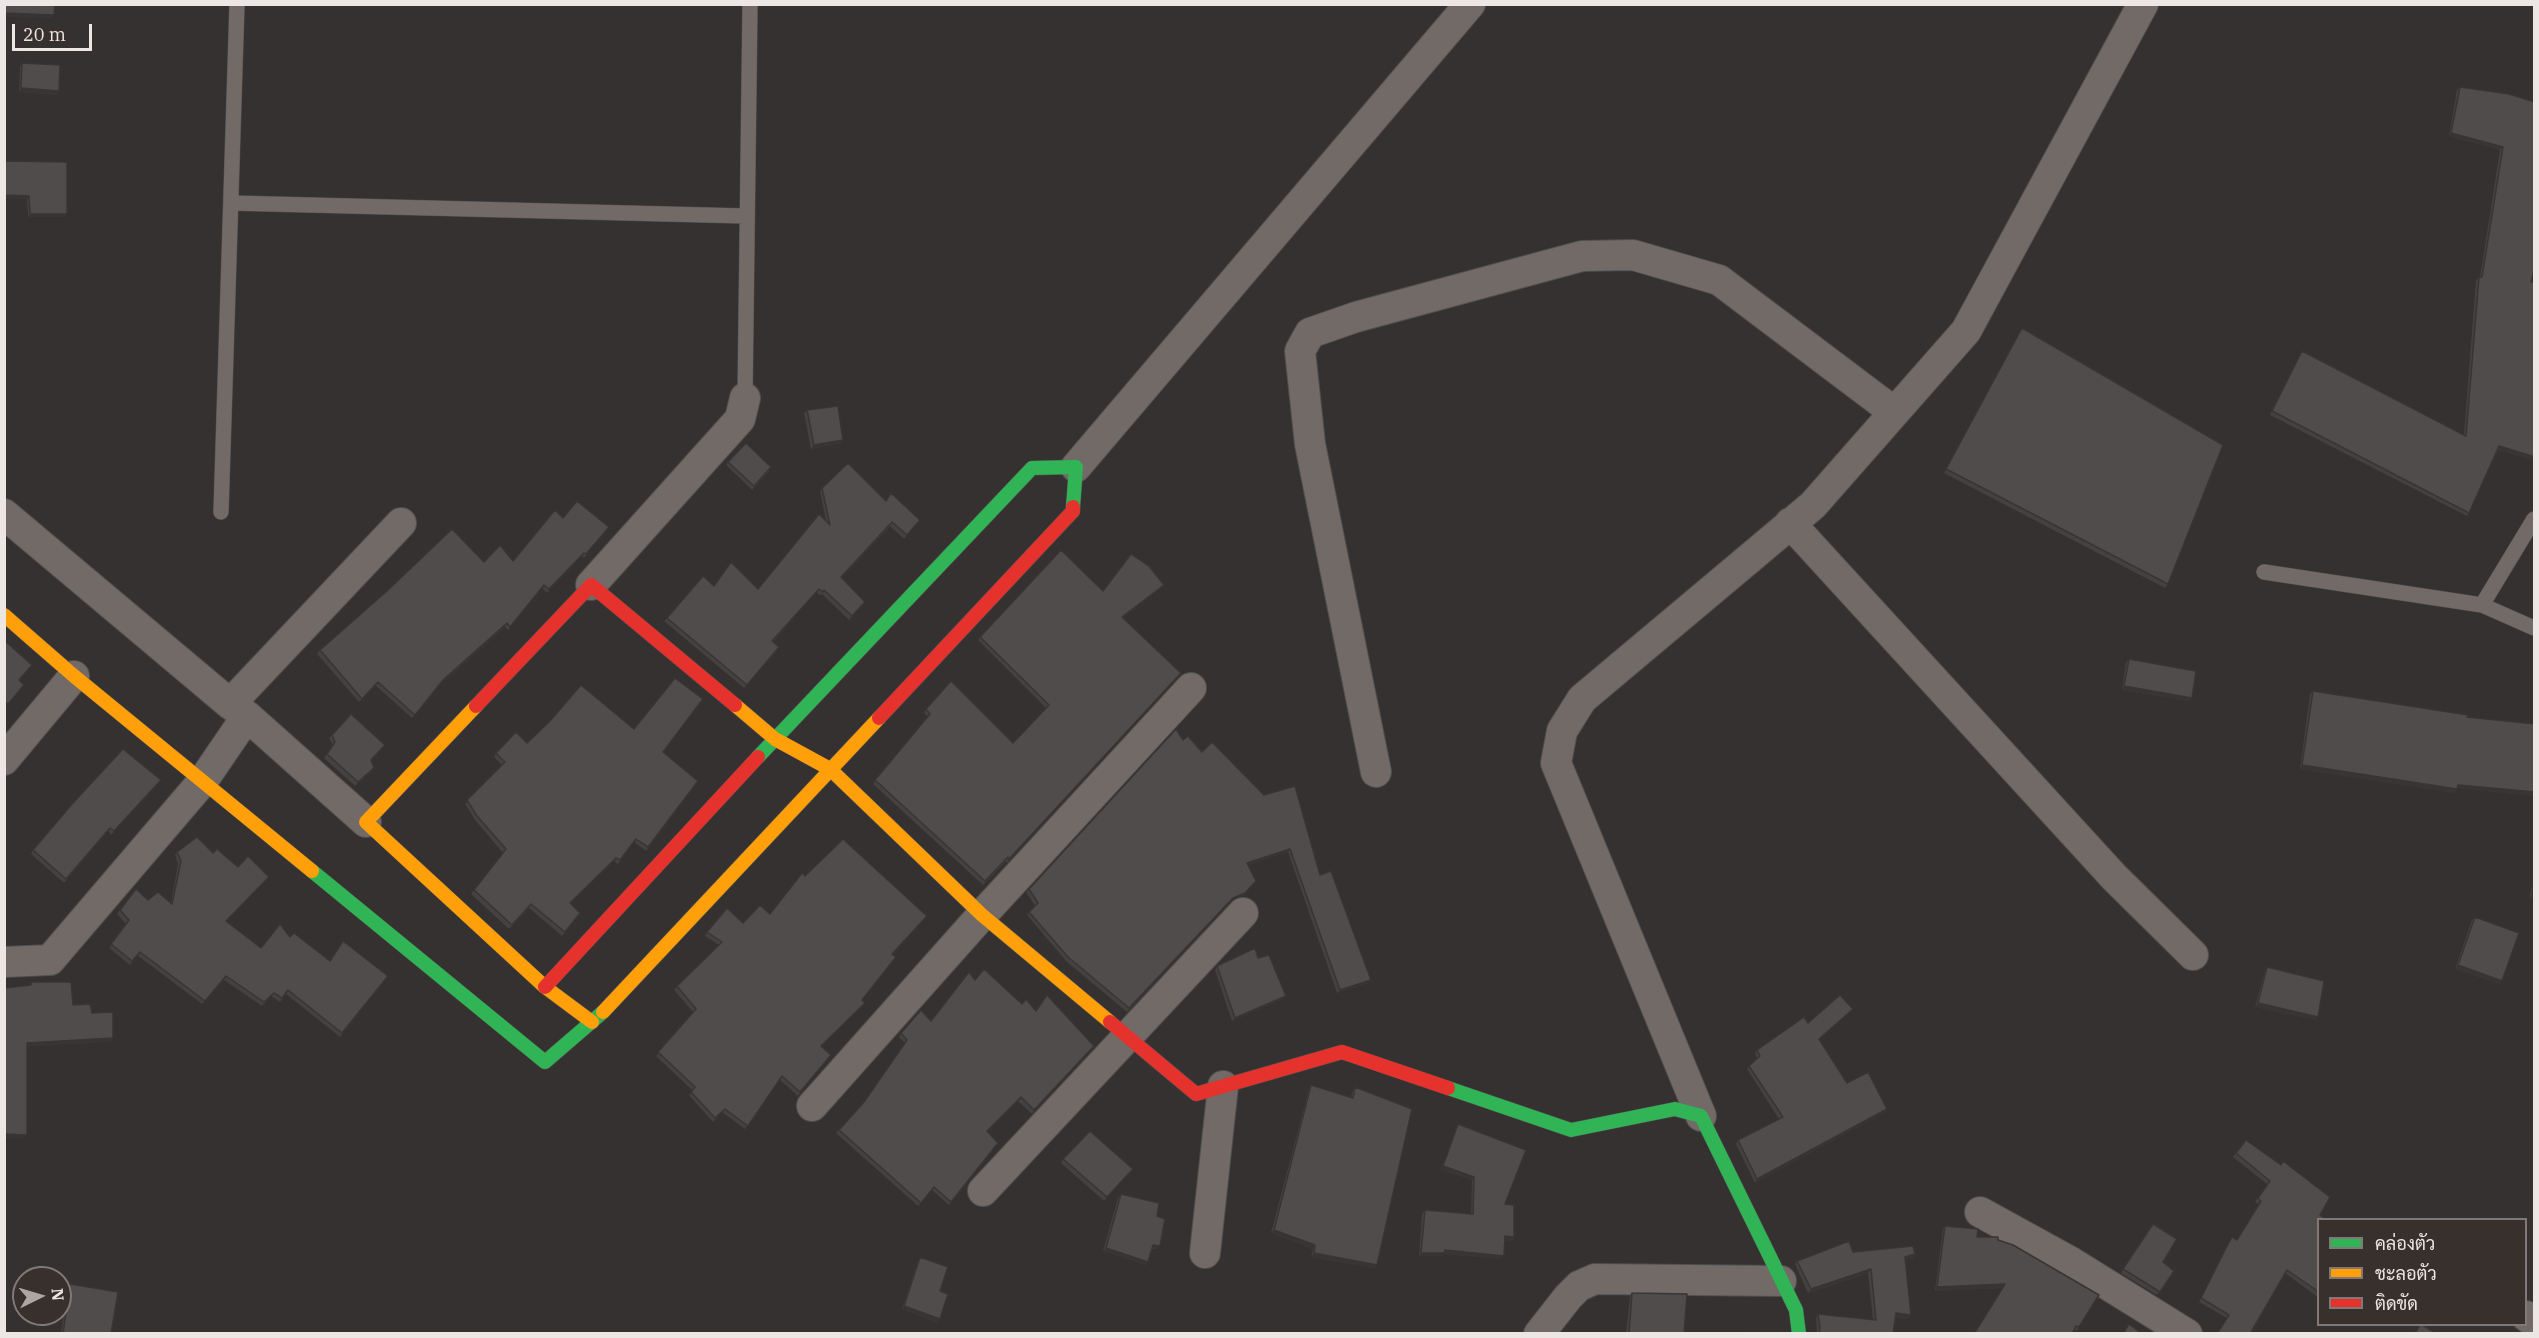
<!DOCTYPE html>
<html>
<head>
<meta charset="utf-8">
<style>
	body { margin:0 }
	#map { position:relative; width:2539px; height:1338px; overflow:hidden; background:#353130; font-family:"IBM Plex Serif",Sarabun,serif }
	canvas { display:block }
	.frame { position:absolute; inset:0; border:6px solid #ece6e5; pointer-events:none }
	.legend { position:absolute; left:2317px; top:1218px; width:210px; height:108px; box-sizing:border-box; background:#38302d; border:2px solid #807977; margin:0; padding:8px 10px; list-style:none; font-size:18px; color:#ece6e5 }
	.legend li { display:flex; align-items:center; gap:12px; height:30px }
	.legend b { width:30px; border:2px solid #807977 }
	.north { position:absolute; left:12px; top:1266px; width:60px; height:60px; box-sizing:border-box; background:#38302d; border:2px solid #807977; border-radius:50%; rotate:85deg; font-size:16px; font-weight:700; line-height:24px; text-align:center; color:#ece6e5 }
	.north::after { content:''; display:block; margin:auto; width:21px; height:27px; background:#aca7a6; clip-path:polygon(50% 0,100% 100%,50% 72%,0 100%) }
	.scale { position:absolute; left:12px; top:24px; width:80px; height:27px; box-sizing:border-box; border:3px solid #ece6e5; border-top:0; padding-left:8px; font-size:18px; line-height:21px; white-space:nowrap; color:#ece6e5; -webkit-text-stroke:4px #38302d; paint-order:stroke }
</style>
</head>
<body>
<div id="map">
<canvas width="2539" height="1338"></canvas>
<div class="frame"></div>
<ul class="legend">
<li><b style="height:8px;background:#30b455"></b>คล่องตัว</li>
<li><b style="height:8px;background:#ff9f0a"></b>ชะลอตัว</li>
<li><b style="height:8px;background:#e5322d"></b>ติดขัด</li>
</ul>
<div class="north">N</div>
<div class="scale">20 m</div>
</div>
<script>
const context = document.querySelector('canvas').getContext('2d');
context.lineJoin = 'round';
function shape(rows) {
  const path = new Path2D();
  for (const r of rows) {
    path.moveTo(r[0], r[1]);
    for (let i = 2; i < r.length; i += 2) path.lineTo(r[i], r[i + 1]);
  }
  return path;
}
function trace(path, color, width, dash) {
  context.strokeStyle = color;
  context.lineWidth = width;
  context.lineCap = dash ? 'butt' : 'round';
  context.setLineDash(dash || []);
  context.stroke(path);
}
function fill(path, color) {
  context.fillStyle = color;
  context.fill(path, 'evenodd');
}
const lane = shape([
	[231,203,745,216],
	[745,398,750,4],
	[221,512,237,4],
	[2534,519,2482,605,2534,628],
	[2264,572,2482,605]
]);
const street = shape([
	[1076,467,1470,4],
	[4,514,230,704,247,716,366,822],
	[1790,523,2114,877,2193,955],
	[591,585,740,419,745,398],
	[230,704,401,523],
	[4,760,74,676],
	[1376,772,1310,444,1300,351,1310,333,1356,317,1582,256,1633,255,1719,280,1894,412],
	[4,962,50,960,202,782,247,716],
	[812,1106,982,915,1191,688],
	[1701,1116,1556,763,1562,731,1582,699,1813,505,1966,331,2143,4],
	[983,1191,1243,913],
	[1980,1212,2071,1262,2187,1334],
	[1205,1253,1223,1086],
	[2526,1316,2534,1322],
	[1539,1334,1568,1297,1579,1286,1595,1279,1781,1281]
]);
const fast = shape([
	[758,757,1032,468,1076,467,1073,507],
	[312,871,545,1062,603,1012],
	[1448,1088,1571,1130,1675,1109,1701,1116,1796,1310,1799,1334]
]);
const slow = shape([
	[4,615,74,676,312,871],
	[735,705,775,739,830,769,982,915,1110,1022],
	[476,706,366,822,545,987,592,1022],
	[603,1012,879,718]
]);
const jam = shape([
	[476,706,591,585,735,705],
	[879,718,1073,511,1073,507],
	[545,987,758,757],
	[1110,1022,1196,1094,1342,1052,1448,1088]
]);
const wall = shape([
	[22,63,57,95,19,92,20,67],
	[2460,87,2509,94,2498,450,2467,516,2270,415,2302,351,2464,435,2476,280,2479,277,2480,277,2500,150,2449,136,2457,90],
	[4,161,65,217,28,217,27,199],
	[2022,328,2168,584,2165,588,1944,473],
	[807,410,841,443,811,449,804,413],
	[728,462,769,471,752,490,726,465],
	[822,488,886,501,920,520,904,539,890,526,841,578,865,602,849,620,822,594,820,595,816,592,773,642,777,651,744,688,664,621,667,618,714,586,758,589,826,521,820,491],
	[563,518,609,527,584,558,582,556,547,593,542,588,508,630,505,627,441,684,412,718,375,685,359,702,317,654,320,650,484,562,513,561],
	[1161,588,1123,618,1178,676,1007,863,1006,861,983,885,873,784,928,717,924,713,926,709,1013,743,1046,708,978,640,980,637,1103,591],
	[2129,659,2189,701,2122,690,2126,662],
	[2313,691,2467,717,2535,796,2457,788,2455,793,2300,769,2310,694],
	[332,735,382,749,371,761,371,772,355,786,324,758,333,745,329,738],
	[1183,740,1320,875,1368,983,1337,993,1288,852,1248,865,1253,885,1242,896,1230,901,1127,1012,1066,961,1027,915,1035,906,1026,892,1029,889],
	[663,752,698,781,646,851,634,842,618,864,614,861,570,904,580,913,562,936,529,908,509,929,471,894,503,853,475,820,465,804,502,765,494,757,496,753],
	[161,780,111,835,108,831,64,883,31,854,33,850],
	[177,852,213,853,238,867,269,877,226,921,261,948,290,937,330,961,388,976,340,1037,286,994,280,1002,271,996,262,1006,224,980,202,1004,137,955,130,965,109,948,126,924,117,914,136,889,148,900,171,903,178,864,175,855],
	[805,876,927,916,893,954,862,1000,865,1003,862,1006,821,1046,828,1058,798,1096,779,1079,745,1129,722,1112,713,1122,689,1095,693,1091,656,1056,693,1012,674,990,719,945,705,936,707,932,743,923,770,914],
	[2535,880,2535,899,2529,897],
	[2475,917,2500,984,2455,969,2472,920],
	[1258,958,1283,999,1232,1021,1215,970,1217,966],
	[2267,967,2318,1017,2316,1020,2255,1007,2265,971],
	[975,980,1036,1011,1094,1046,1032,1114,1018,1101,988,1132,998,1143,949,1205,932,1190,918,1206,836,1133,864,1102,905,1043,899,1037,901,1033,931,1021],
	[1850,1012,1819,1040,1847,1083,1887,1109,1885,1112,1755,1183,1736,1144,1738,1140,1779,1119,1747,1069,1757,1058,1755,1053,1757,1050,1808,1023],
	[1311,1085,1351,1097,1353,1090,1355,1087,1377,1265,1375,1268,1311,1257,1313,1249,1271,1233,1309,1089],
	[1458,1124,1505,1204,1514,1237,1512,1241,1505,1240,1502,1259,1444,1254,1442,1256,1419,1256,1422,1214,1425,1210,1471,1214,1472,1180,1441,1170,1456,1128],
	[2246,1140,2320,1215,2319,1220,2319,1298,2285,1273,2227,1318,2199,1302,2224,1250,2230,1241,2237,1240,2259,1205,2255,1202,2267,1184,2233,1157],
	[1063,1159,1133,1169,1104,1201,1061,1163],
	[1121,1194,1157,1216,1157,1249,1152,1249,1148,1262,1146,1265,1103,1251,1118,1198],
	[2153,1224,2163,1262,2174,1271,2157,1295,2121,1273],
	[1945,1226,1977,1237,1998,1240,2099,1295,2077,1331,2002,1288,1935,1291,1943,1229],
	[1853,1252,1915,1254,1913,1258,1906,1260,1908,1319,1896,1317,1893,1334,1817,1334,1816,1318,1818,1314,1873,1320,1868,1273,1808,1293,1795,1264,1797,1261],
	[920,1257,940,1291,940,1319,937,1323,902,1309,918,1260],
	[70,1284,111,1334,61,1334,67,1288],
	[1632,1293,1684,1334,1626,1334,1630,1297]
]);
const shadedWall = shape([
	[4,13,54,15,52,18,4,17],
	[21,88,59,91,57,95,19,92],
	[2451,133,2503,147,2500,150,2449,136],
	[4,195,29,196,27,199,4,199],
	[30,214,67,214,65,217,28,217],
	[843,440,841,443,811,449,814,445],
	[2499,446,2535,457,2535,461,2497,450],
	[584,553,582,556,547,593,549,589],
	[1164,585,1161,588,1120,620,1122,617],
	[507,623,505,627,441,684,412,718,443,680],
	[1181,673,1178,676,1007,863,1009,859],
	[2124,686,2192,698,2189,701,2122,690],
	[2302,765,2457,789,2455,793,2300,769],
	[374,768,371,772,355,786,358,782],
	[2458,785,2535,792,2535,796,2455,788],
	[1290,849,1288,852,1244,867,1247,863],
	[616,858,614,861,567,907,570,903],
	[1256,881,1242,896,1230,901,1127,1012,1233,898],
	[2532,893,2535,894,2535,899,2529,897],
	[2458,965,2502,981,2500,984,2455,969],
	[1371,980,1368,983,1337,993,1340,990],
	[1286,996,1283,999,1232,1021,1235,1018],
	[2258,1003,2318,1017,2316,1020,2255,1007],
	[1853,1009,1850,1012,1816,1043,1819,1039],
	[113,1038,111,1042,24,1047,27,1043],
	[1094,1046,1092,1049,1032,1114,1034,1110],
	[1021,1097,1018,1101,985,1135,987,1131],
	[1887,1109,1885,1112,1755,1183,1757,1179],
	[4,1134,27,1135,24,1139,4,1138],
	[1443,1166,1474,1177,1472,1180,1441,1170],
	[1274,1230,1315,1245,1313,1249,1271,1233],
	[1505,1236,1514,1237,1512,1241,1503,1240],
	[1153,1245,1160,1246,1157,1249,1151,1248],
	[1106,1248,1148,1262,1146,1265,1103,1251],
	[1445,1250,1504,1256,1502,1259,1444,1254,1442,1256,1419,1256,1421,1253],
	[1314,1253,1377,1265,1375,1268,1311,1257],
	[1915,1254,1913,1258,1903,1261,1905,1257],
	[1871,1269,1868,1273,1808,1293,1811,1289],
	[2005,1284,2002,1288,1935,1291,1937,1287],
	[904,1306,940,1319,937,1323,902,1309],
	[1896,1313,1911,1315,1908,1319,1894,1316]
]);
const building = shape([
	[4,4,55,4,54,15,4,13,4,4],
	[22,63,60,65,59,91,21,88,22,63],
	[2460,87,2509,94,2535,102,2535,266,2531,282,2535,282,2535,457,2499,446,2469,513,2272,411,2302,351,2466,436,2479,277,2482,277,2503,147,2451,133,2460,87],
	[4,161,67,162,67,214,30,214,29,196,4,195,4,161],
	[2022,328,2223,445,2168,584,1946,469,2022,328],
	[838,406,843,440,814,445,807,410,838,406],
	[746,443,771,467,754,486,728,462,746,443],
	[848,463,886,501,891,493,920,520,907,535,892,522,841,577,865,602,852,616,824,590,823,592,819,589,772,641,779,647,747,685,667,618,703,576,714,586,731,562,758,589,819,514,830,525,822,488,848,463],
	[577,501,609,527,586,554,584,553,549,589,544,585,510,627,507,623,443,680,415,715,378,682,362,699,320,650,387,591,452,529,484,562,500,545,513,561,555,510,563,518,577,501],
	[1061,550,1103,591,1131,554,1149,566,1164,585,1122,617,1181,673,1009,859,1008,857,985,881,875,780,930,714,926,709,951,681,1013,743,1049,705,980,637,1061,550],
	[4,640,32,665,19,680,24,685,8,704,4,701,4,640],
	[2129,659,2196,671,2192,698,2124,686,2129,659],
	[675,678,703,699,663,752,698,781,648,847,636,839,620,860,616,858,570,903,580,913,565,932,531,904,512,925,474,890,506,849,477,816,467,800,505,762,496,753,516,732,527,743,550,721,581,685,634,729,675,678],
	[2313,691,2468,715,2467,717,2535,724,2535,792,2458,785,2457,789,2302,765,2313,691],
	[351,714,385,745,371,760,374,768,358,782,327,754,335,742,332,735,351,714],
	[1176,729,1183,740,1188,736,1202,752,1212,742,1264,795,1295,786,1320,875,1331,871,1371,980,1340,990,1290,849,1247,863,1256,881,1245,893,1233,898,1129,1008,1068,957,1029,912,1038,903,1029,889,1176,729],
	[123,749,161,780,114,831,110,828,66,879,33,850,72,804,123,749],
	[197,837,213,853,217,849,238,867,248,856,269,877,226,921,261,948,280,924,290,937,294,933,330,961,343,941,388,976,342,1033,288,990,282,998,274,993,264,1002,226,976,205,1001,140,952,132,961,111,944,129,920,120,910,136,889,148,900,158,892,172,904,181,861,177,852,197,837],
	[843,839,927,916,892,954,896,957,862,1000,865,1003,821,1046,831,1055,800,1092,782,1076,748,1126,725,1109,715,1118,691,1092,695,1087,658,1052,696,1009,677,986,722,942,707,932,727,908,743,923,760,905,770,914,802,873,805,876,843,839],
	[2535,884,2535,894,2532,893,2535,884],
	[2475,917,2519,933,2502,981,2458,965,2475,917],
	[1255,948,1258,958,1269,955,1286,996,1235,1018,1217,966,1255,948],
	[2267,967,2324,981,2318,1017,2258,1003,2267,967],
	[984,969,1022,1004,1026,999,1036,1011,1047,995,1094,1046,1034,1110,1021,1097,987,1131,998,1143,951,1202,934,1187,921,1203,839,1130,864,1102,907,1040,901,1033,921,1010,931,1021,969,972,975,980,984,969],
	[31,982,71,982,73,1005,90,1004,92,1013,113,1012,113,1038,27,1043,27,1135,4,1134,4,988,31,985,31,982],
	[1840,995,1853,1009,1819,1039,1847,1083,1868,1072,1887,1109,1757,1179,1738,1140,1783,1117,1749,1066,1760,1056,1757,1050,1804,1017,1808,1023,1840,995],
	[1311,1085,1353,1098,1355,1087,1412,1109,1377,1265,1314,1253,1315,1245,1274,1230,1311,1085],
	[1458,1124,1526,1150,1505,1204,1514,1205,1514,1237,1505,1236,1504,1256,1445,1250,1444,1253,1421,1253,1425,1210,1473,1214,1474,1177,1443,1166,1458,1124],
	[1090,1131,1133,1169,1107,1197,1063,1159,1090,1131],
	[2246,1140,2281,1165,2283,1161,2330,1197,2320,1215,2327,1220,2319,1220,2319,1292,2287,1270,2250,1334,2217,1334,2229,1315,2201,1298,2227,1246,2232,1237,2237,1240,2261,1201,2258,1198,2270,1181,2236,1153,2246,1140],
	[1121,1194,1159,1203,1157,1216,1165,1219,1160,1246,1153,1245,1148,1262,1106,1248,1121,1194],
	[2153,1224,2177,1239,2163,1262,2174,1271,2160,1292,2123,1269,2153,1224],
	[1945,1226,1978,1229,1977,1237,1998,1237,1998,1240,2013,1245,2099,1295,2079,1327,2076,1326,2072,1334,1974,1334,2005,1284,1937,1287,1945,1226],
	[1849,1241,1853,1252,1913,1246,1915,1254,1905,1257,1911,1315,1896,1313,1893,1334,1819,1334,1820,1328,1818,1314,1876,1320,1871,1269,1811,1289,1797,1261,1849,1241],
	[920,1257,948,1267,940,1291,948,1294,940,1319,904,1306,920,1257],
	[70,1284,118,1292,111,1334,63,1334,70,1284],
	[1632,1293,1687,1294,1684,1334,1629,1334,1632,1293],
	[2129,1324,2142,1334,2123,1334,2129,1324],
	[2420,1324,2421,1324,2437,1334,2415,1334,2420,1324],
	[1783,1332,1783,1334,1718,1333,1783,1332]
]);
trace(lane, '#514f4e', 16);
trace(street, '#514f4e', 32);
trace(fast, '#514f4e', 15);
trace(slow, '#514f4e', 15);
trace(jam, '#514f4e', 15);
trace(lane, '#716a67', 15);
trace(street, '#716a67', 30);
trace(fast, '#30b455', 14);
trace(slow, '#ff9f0a', 14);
trace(jam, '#e5322d', 14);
fill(wall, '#454140');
fill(shadedWall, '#383534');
fill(building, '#504c4b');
trace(building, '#383534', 1.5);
</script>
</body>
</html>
